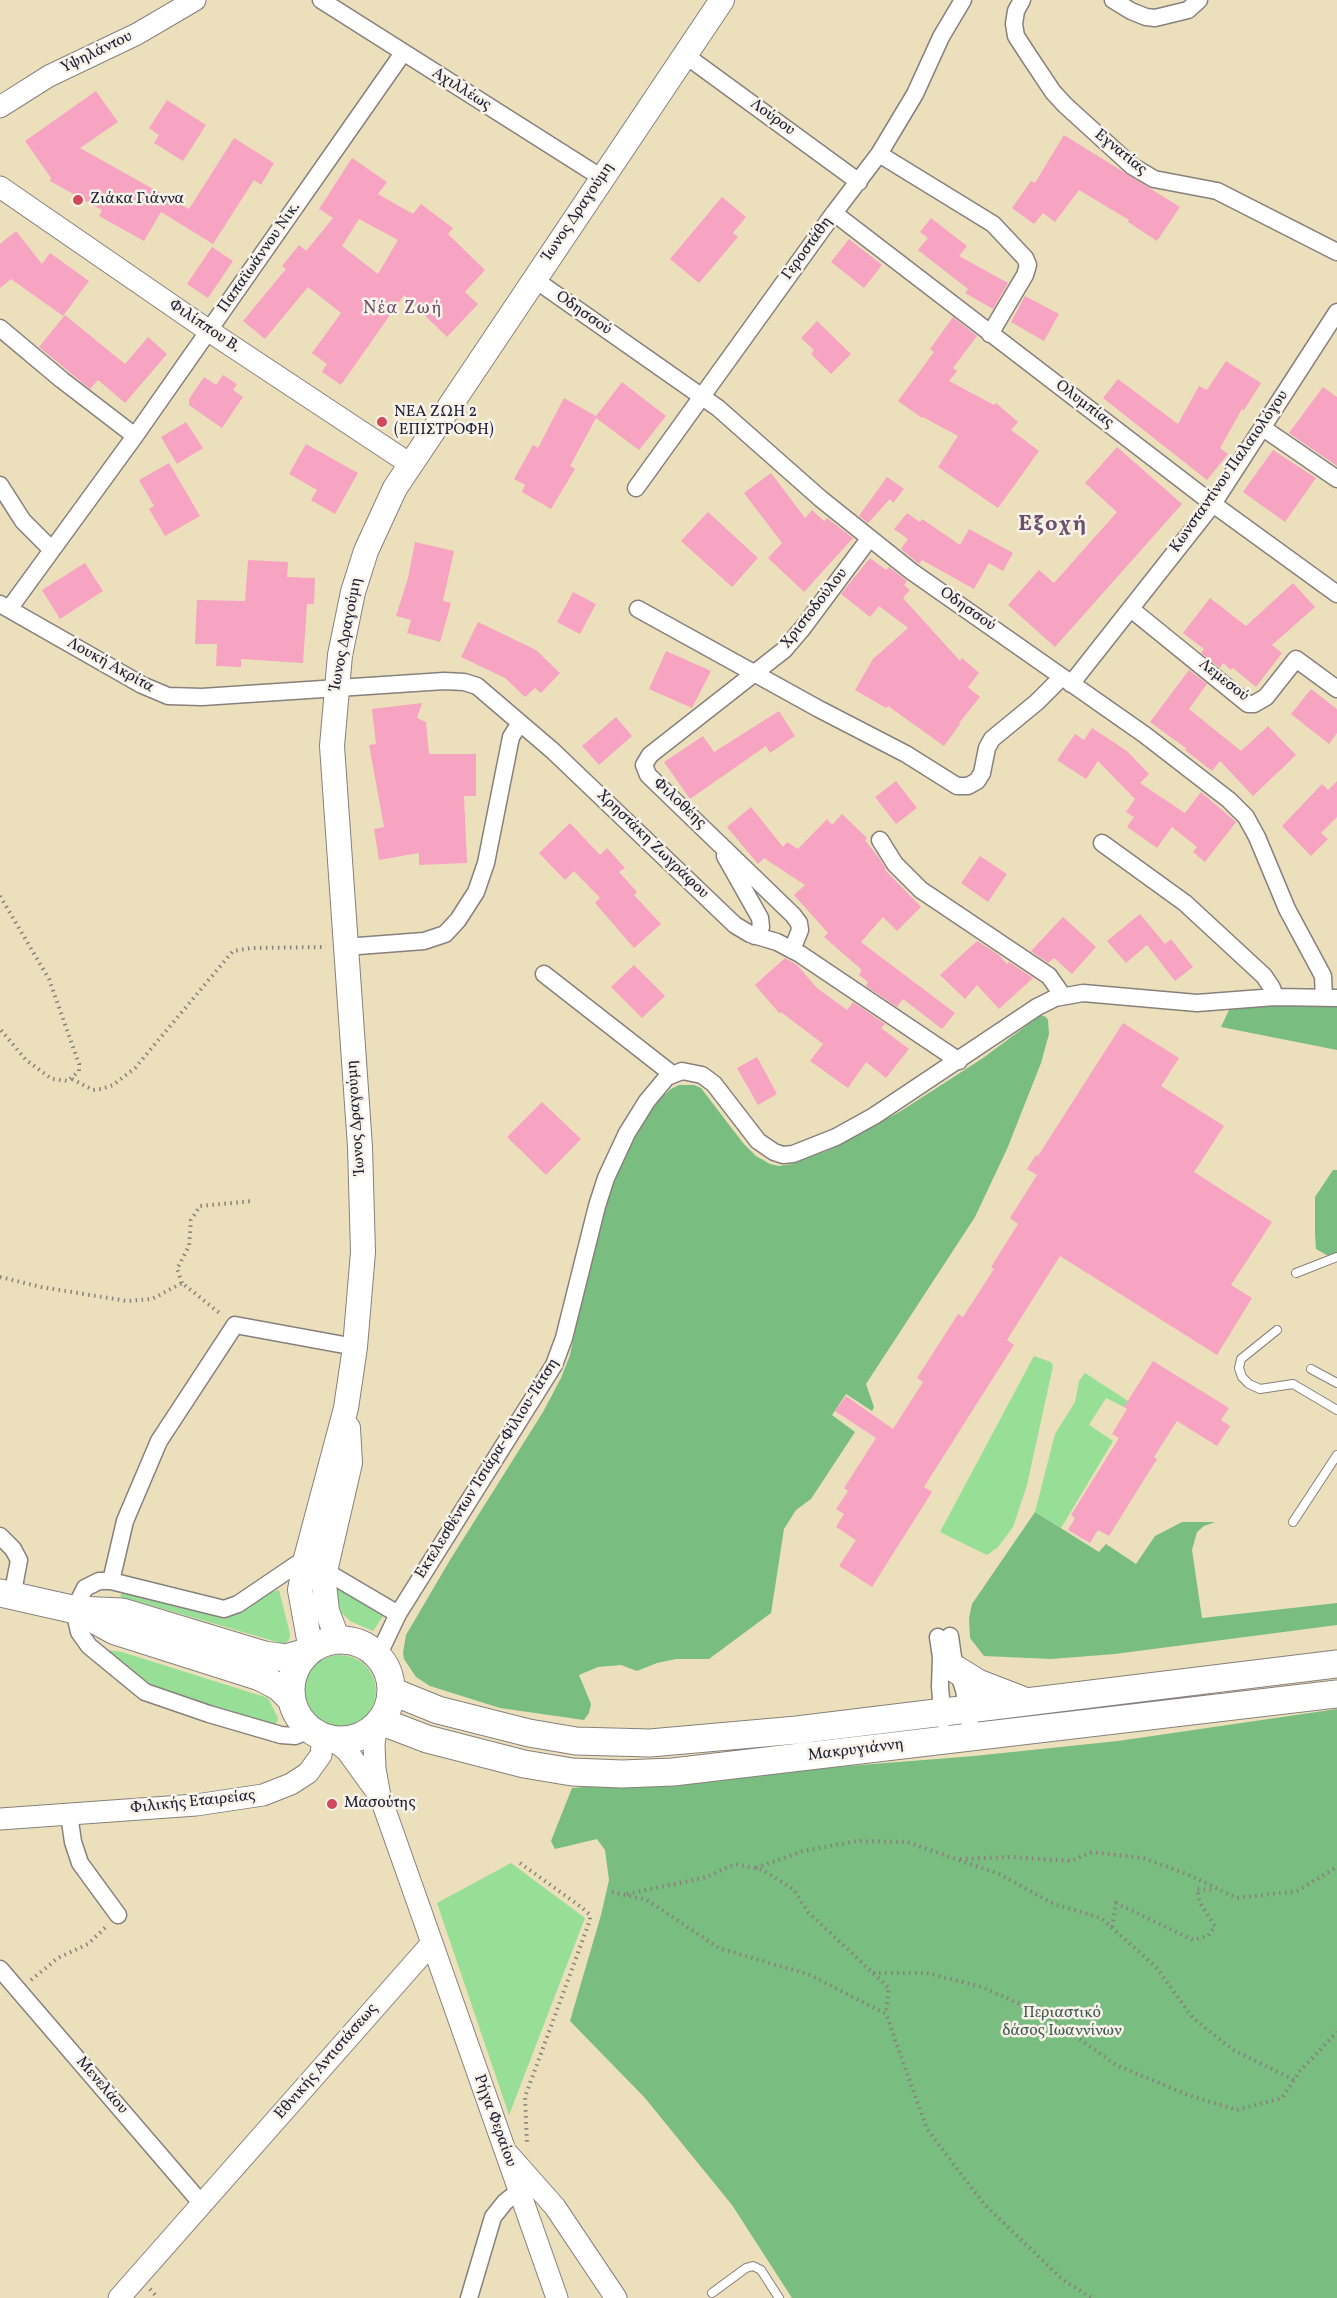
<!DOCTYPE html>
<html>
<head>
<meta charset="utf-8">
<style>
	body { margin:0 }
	canvas { display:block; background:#ecdfbc }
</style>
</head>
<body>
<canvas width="1337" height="2298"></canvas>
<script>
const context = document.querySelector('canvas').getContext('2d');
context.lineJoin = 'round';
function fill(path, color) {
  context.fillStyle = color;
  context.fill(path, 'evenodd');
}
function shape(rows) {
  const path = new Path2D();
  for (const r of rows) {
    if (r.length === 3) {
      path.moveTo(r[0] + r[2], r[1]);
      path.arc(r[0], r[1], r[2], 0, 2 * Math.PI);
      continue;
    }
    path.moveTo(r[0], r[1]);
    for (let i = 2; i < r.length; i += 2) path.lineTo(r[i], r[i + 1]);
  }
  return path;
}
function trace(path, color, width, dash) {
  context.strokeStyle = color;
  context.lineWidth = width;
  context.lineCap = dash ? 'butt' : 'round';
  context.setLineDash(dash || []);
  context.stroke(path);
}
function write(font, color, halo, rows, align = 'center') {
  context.font = font + ' Vollkorn,serif';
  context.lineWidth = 5;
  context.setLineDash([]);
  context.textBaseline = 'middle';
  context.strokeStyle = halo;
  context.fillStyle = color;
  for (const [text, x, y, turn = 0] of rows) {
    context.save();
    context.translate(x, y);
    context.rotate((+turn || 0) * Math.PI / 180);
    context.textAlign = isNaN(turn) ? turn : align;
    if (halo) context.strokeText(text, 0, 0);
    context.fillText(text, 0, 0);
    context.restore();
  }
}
const green = shape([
	[1034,1356,1051,1362,1053,1366,1027,1485,1013,1527,998,1547,987,1555,940,1532],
	[1085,1373,1128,1401,1124,1407,1106,1398,1089,1425,1113,1441,1061,1528,1035,1512,1055,1434,1075,1402,1079,1381],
	[338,1585,381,1613,383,1616,373,1631,350,1621,342,1613,335,1595],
	[279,1590,290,1634,289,1640,284,1644,133,1600,122,1599,120,1595,124,1592,131,1592,225,1619,271,1592],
	[107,1650,122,1652,268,1698,278,1718,277,1722,275,1724,260,1721,148,1685],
	[340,1691,36],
	[511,1863,585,1918,509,2115,437,1903]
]);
const forest = shape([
	[1337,1004,1337,1050,1221,1027,1229,1010,1243,1005],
	[1041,1015,1046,1017,1048,1020,1049,1034,1041,1063,1007,1149,975,1217,866,1384,874,1407,872,1411,846,1394,832,1415,855,1432,811,1499,796,1510,784,1529,771,1613,709,1659,676,1659,657,1663,637,1671,621,1665,598,1667,579,1675,591,1704,589,1713,584,1720,500,1708,430,1686,416,1677,404,1659,403,1653,406,1635,450,1560,543,1412,561,1378,570,1355,583,1291,605,1204,626,1153,639,1128,659,1100,671,1089,679,1085,694,1085,701,1088,743,1143,756,1156,770,1164,779,1166,792,1164,829,1150,901,1111,983,1058],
	[1333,1170,1337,1170,1337,1261,1316,1249,1315,1234,1315,1197],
	[1035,1512,1099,1552,1106,1544,1136,1564,1155,1536,1182,1522,1215,1522,1204,1526,1197,1532,1192,1550,1202,1618,1337,1603,1337,1625,1115,1654,1051,1659,984,1656,970,1638,969,1618,972,1604],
	[1337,1709,1337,2298,792,2298,732,2205,645,2098,570,2021,601,1915,609,1880,605,1850,597,1839,555,1849,551,1841,572,1788,974,1756,1118,1741]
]);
const building = shape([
	[96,91,118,122,80,148,189,209,234,138,274,163,261,185,254,180,213,244,161,212,144,241,99,216,102,210,50,181,51,178,25,141],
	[167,100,206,125,183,161,154,143,159,135,149,128],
	[1064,135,1180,207,1157,241,1128,222,1129,220,1079,190,1055,222,1043,213,1034,224,1012,208,1031,181,1035,183],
	[352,158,387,182,378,194,413,214,421,204,453,228,448,234,485,270,465,292,478,304,447,337,404,295,341,385,322,372,327,364,312,353,341,313,308,287,265,339,243,321,286,269,282,266,299,245,306,251,333,218,319,209],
	[359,219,398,240,378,274,342,246],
	[722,197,746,217,733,233,738,237,699,283,670,259],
	[931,218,967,246,959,256,1008,283,993,309,965,293,968,289,918,250,928,238,920,232],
	[16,231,42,264,50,253,89,281,63,316,11,279,0,288,0,244],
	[849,239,882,265,864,288,831,262],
	[212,247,233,261,208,298,187,284],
	[1025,296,1059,314,1044,341,1011,322],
	[65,315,125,364,148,337,167,354,125,403,98,380,90,389,39,347],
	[953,317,977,336,953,368,957,371,949,381,994,405,996,403,1018,422,1011,430,1039,451,998,508,938,467,958,436,923,417,922,418,898,401,934,352,930,349],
	[817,321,851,354,831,374,811,354,814,350,801,338],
	[1226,361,1261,383,1244,410,1242,409,1220,448,1228,454,1207,480,1103,398,1118,379,1178,424,1199,386,1207,390],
	[223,375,237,384,233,390,243,397,222,428,189,405,189,399,204,377,216,385],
	[622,382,666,416,639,450,596,418,570,466,575,469,551,509,522,492,525,485,514,479,533,445,538,448,564,398,596,416],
	[1323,387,1337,397,1337,466,1289,433],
	[186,422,203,448,177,464,161,437],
	[306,444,358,473,335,514,311,500,317,490,289,474],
	[1117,447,1182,504,1055,647,1008,605,1039,570,1054,583,1117,512,1085,483],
	[1273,450,1316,478,1285,522,1243,492],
	[169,463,200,516,165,536,149,509,154,506,139,480],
	[771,473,805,518,812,510,824,521,827,518,853,538,804,592,768,558,782,543,744,493],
	[887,477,904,489,893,503,890,499,868,523,859,516],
	[708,512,758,558,732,587,681,541],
	[907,513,920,522,922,519,960,545,969,529,1013,553,1003,571,989,563,974,589,922,560,919,564,901,549,908,539,894,529],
	[415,542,454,551,443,601,451,603,440,642,407,633,411,620,396,616,408,578],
	[870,558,886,570,889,567,907,581,904,585,910,590,903,598,960,661,962,658,979,673,968,687,980,697,959,723,960,724,944,746,888,706,886,708,855,690,873,659,908,628,879,606,870,617,841,594],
	[248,560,288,562,287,577,315,578,314,604,307,604,303,663,241,659,241,667,216,666,217,644,195,644,197,600,245,601],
	[85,563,103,591,60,619,42,590],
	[1293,583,1315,607,1272,645,1282,653,1256,687,1233,668,1231,670,1223,663,1220,668,1201,653,1204,649,1183,633,1210,598,1246,626],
	[573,592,596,604,580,634,557,622],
	[478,622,536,650,560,673,541,693,535,688,525,697,505,678,461,657],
	[666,651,711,671,692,708,649,689],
	[1189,670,1207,684,1189,709,1241,751,1268,726,1296,755,1253,796,1220,761,1212,771,1185,750,1187,749,1150,722],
	[1311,689,1337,709,1337,733,1329,744,1291,714],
	[422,703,417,718,426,722,429,754,476,754,476,796,464,796,467,863,419,865,419,853,379,860,374,829,384,827,369,745,376,744,372,709],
	[779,711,795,736,770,753,766,746,690,799,664,762,703,736,714,752],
	[616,717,632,736,599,765,582,746],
	[1092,728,1127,751,1149,774,1140,783,1185,813,1201,792,1236,822,1205,862,1193,852,1197,847,1172,827,1157,848,1127,827,1134,817,1126,812,1135,799,1098,761,1086,779,1057,760,1075,734,1084,740],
	[896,781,917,808,896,824,875,797],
	[1337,781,1337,817,1321,833,1328,839,1311,856,1282,826,1322,784,1328,790],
	[751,807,783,847,787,842,798,849,827,819,832,825,842,814,867,838,865,840,879,858,886,869,885,870,921,907,897,931,883,917,861,942,955,1013,942,1029,903,999,897,1007,866,986,868,982,859,975,862,970,824,937,828,933,794,895,805,885,764,858,758,864,727,827],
	[570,823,600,855,607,848,625,868,619,872,637,892,634,895,661,924,634,948,595,903,600,898,574,871,565,880,539,853],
	[980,856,1007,874,988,902,961,883],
	[1140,914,1165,944,1171,939,1193,967,1175,981,1147,945,1126,963,1107,941],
	[1063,917,1096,947,1072,974,1054,958,1048,963,1031,951],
	[977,941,999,955,1007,964,1009,962,1033,978,999,1009,977,985,965,999,940,975],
	[785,958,797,965,817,988,847,1010,853,1002,885,1024,881,1028,909,1049,886,1078,866,1062,848,1088,810,1061,823,1044,781,1012,780,1014,755,985],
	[634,965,665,996,642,1018,611,987],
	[1123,1023,1179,1058,1161,1086,1224,1126,1194,1172,1272,1222,1231,1285,1252,1298,1217,1355,1060,1256,1007,1340,1014,1345,924,1487,932,1492,872,1587,839,1566,856,1540,836,1527,844,1514,836,1509,848,1491,844,1488,876,1438,835,1411,846,1396,893,1429,923,1382,917,1378,958,1314,963,1317,994,1269,991,1267,1018,1224,1010,1218,1037,1175,1027,1169,1036,1155,1038,1156],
	[757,1057,777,1094,758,1105,737,1068],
	[542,1102,581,1139,546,1175,507,1137],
	[1153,1361,1229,1408,1221,1420,1230,1426,1217,1446,1177,1421,1154,1457,1157,1459,1109,1536,1098,1530,1090,1543,1068,1530,1075,1518,1071,1515,1119,1438,1112,1434,1127,1409,1124,1407]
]);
const path = shape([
	[0,896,49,979,79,1064,79,1071,68,1081,52,1079,26,1060,0,1029],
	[72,1079,93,1090,101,1089,113,1085,135,1068,233,951,251,948,326,947],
	[0,1277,41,1287,127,1301,152,1299,182,1283,222,1315],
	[182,1283,177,1269,189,1246,191,1220,200,1206,253,1201],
	[960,1859,1010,1857,1071,1861,1092,1852,1143,1858,1187,1874,1237,1898,1297,1891,1337,1867],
	[520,1863,581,1907,590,1915,590,1920,525,2097,527,2145],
	[756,1868,803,1851,857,1841,907,1842,999,1874,1054,1904,1101,1918,1156,1967,1193,2018,1233,2050,1294,2080],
	[612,1892,647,1900,719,1948,810,1975,886,2014,927,2129,984,2204,1063,2280,1092,2298],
	[627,1894,707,1877,735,1864,763,1870,793,1889,808,1912,889,1988,886,2014],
	[1112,1927,1116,1903,1193,1940,1208,1936,1215,1926,1200,1903,1197,1889,1215,1890],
	[873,1973,927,1973,982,1987,1049,2017,1116,2065,1188,2095,1237,2110,1282,2098,1300,2071,1337,2032],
	[31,1980,58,1958,88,1944,107,1926],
	[150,2289,158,2298]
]);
const service = shape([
	[1296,1273,1337,1257],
	[1277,1330,1241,1359,1239,1368,1242,1377,1249,1384,1260,1389,1293,1384,1337,1410],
	[1311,1369,1337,1383],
	[1293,1522,1337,1455],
	[712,2293,746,2268,753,2266,761,2270,779,2298]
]);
const minor = shape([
	[321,0,602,178],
	[1022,0,1016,11,1014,24,1016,36,1027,53,1053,92,1065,105,1132,166,1154,179,1217,191,1337,252],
	[1113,0,1131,11,1146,17,1155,18,1188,10,1199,0],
	[685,55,859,182],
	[879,154,993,224,1025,258,1028,265,1025,275,990,334],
	[834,213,1213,504,1337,594],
	[534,279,718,408,821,499,911,571,1145,735,1229,800,1246,817,1257,837,1287,909,1323,976,1324,998],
	[0,328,62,380,135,436],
	[1263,428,1337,479],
	[0,485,23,521,52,550],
	[636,488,834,213,879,154,915,94,941,37,963,0],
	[0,604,142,685,168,696,202,697,444,681,464,682,477,686,553,751,735,925,750,934,777,942,800,954,959,1061],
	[9,609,135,436,403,53],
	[638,609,819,709,906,754,957,786,968,786,977,781,982,773,987,748,992,739,1037,702,1062,677],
	[1131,609,1248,704,1254,704,1266,697,1296,659,1337,689],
	[1071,684,1213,504,1337,312],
	[880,840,895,864,921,890,1049,976,1063,996],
	[1102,843,1185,903,1264,976,1272,988,1275,997],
	[726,850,725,856,760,918,761,927,755,936],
	[345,947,424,941,445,934,458,920,476,892,486,863,511,737,520,723],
	[792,950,800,930,799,923,793,915,648,775,644,765,650,755,784,650,802,629,869,539],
	[544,974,672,1074],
	[0,1536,13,1549,19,1560,12,1597],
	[306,1558,238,1604,224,1609,111,1581,99,1581,85,1588,77,1604,75,1614,79,1632,89,1646,145,1692,209,1714,281,1735,295,1736,310,1730],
	[325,1571,398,1614],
	[111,1581,125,1521,159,1441,235,1325,355,1347],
	[950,1636,953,1657,964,1690,972,1737],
	[938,1637,941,1657,940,1687,943,1720],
	[378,1656,398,1614,554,1365,564,1338,597,1206,606,1178,627,1133,647,1101,667,1077,682,1071,702,1075,714,1084,758,1141,774,1152,783,1155,793,1154,836,1137,874,1116,1037,1007,1055,998,1083,993,1197,1003,1275,997,1337,998],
	[69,1814,73,1842,80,1863,118,1915],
	[0,1969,202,2204],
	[469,2298,493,2217,505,2202,519,2191]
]);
const tertiary = shape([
	[0,107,49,76,137,34,195,0],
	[0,187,209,331,410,464],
	[333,1740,347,1751,376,1791],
	[0,1819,196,1805,263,1795,291,1784,308,1773,321,1755,323,1737],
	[432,1943,557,2298],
	[509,2155,555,2207,616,2298],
	[119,2298,432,1943,380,1796,375,1769,374,1744,377,1725]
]);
const secondary = shape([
	[338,1640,327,1611,324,1584,325,1571,350,1463,348,1428],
	[311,1650,300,1590,306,1558,346,1408,355,1347,363,1252,360,1147,332,746,340,655,353,592,366,551,395,488,722,0]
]);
const primary = shape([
	[0,1593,76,1610,122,1612,264,1655,286,1658,307,1652],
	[82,1613,115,1631,260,1677,279,1687,291,1699],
	[341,1690,50],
	[957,1670,978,1683,1022,1700],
	[391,1691,438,1710,529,1733,576,1741,650,1743,797,1730,1337,1664],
	[380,1721,427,1739,524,1764,572,1772,622,1774,673,1772,1337,1694]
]);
const markers = [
	[78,200,6,"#d1495b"],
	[382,422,6,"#d1495b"],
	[332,1804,6,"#d1495b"]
];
const streetNames = [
	["Υψηλάντου",97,53,-26],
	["Αχιλλέως",461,90,32],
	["Λούρου",772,118,36],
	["Εγνατίας",1120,153,39],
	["Ίωνος Δραγούμη",579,212,-56],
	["Γεροστάθη",808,249,-54],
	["Παπαϊωάννου Νικ.",260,258,-55],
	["Οδησσού",583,314,35],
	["Φιλίππου Β.",204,327,34],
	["Ολυμπίας",1084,405,37],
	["Κωνσταντίνου Παλαιολόγου",1230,472,-55],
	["Χριστοδούλου",815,609,-52],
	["Οδησσού",967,610,35],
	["Ίωνος Δραγούμη",347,634,-79],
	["Λουκή Ακρίτα",110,666,29],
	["Λεμεσού",1223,681,38],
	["Φιλοθέης",679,804,43],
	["Χρηστάκη Ζωγράφου",652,845,44],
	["Ίωνος Δραγούμη",357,1117,-94],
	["Εκτελεσθέντων Τσιάρα-Φίλιου-Τάτση",488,1469,-58],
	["Μακρυγιάννη",856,1751,-7],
	["Φιλικής Εταιρείας",193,1803,-6],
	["Εθνικής Αντιστάσεως",327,2062,-49],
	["Μενελάου",101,2086,49],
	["Ρήγα Φεραίου",494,2121,70]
];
const poiNames = [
	["Ζιάκα Γιάννα",90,200],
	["ΝΕΑ ΖΩΗ 2",394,413],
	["(ΕΠΙΣΤΡΟΦΗ)",394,431],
	["Μασούτης",344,1804]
];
const parkNames = [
	["Περιαστικό",1062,2014],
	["δάσος Ιωαννίνων",1062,2032]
];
const neighbourhoodNames = [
	["Νέα Ζωή",403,310]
];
const districtNames = [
	["Εξοχή",1053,526]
];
fill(green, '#97de97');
fill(forest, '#79bd80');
fill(building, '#f7a4c2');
trace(service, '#87807c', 10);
trace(minor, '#87807c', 19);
trace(tertiary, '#87807c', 23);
trace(secondary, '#87807c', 26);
trace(primary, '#87807c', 29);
trace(path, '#87807c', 4, [1.5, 4.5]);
trace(service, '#fff', 8);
trace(minor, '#fff', 16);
trace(tertiary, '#fff', 21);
trace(secondary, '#fff', 24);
trace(primary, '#fff', 27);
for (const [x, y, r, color] of markers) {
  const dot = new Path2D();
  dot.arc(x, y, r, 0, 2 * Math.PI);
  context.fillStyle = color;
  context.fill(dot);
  trace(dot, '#f7f3e8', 2);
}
write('16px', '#22223b', '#f7f3e8', streetNames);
write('16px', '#22223b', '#f7f3e8', poiNames, 'left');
write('16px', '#455a57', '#f7f3e8', parkNames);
context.letterSpacing = '1.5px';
write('18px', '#6d506a', '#f7f3e8', neighbourhoodNames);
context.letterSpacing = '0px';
context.letterSpacing = '1.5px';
write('bold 22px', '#6d506a', '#f7f3e8', districtNames);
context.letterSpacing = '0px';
</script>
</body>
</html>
